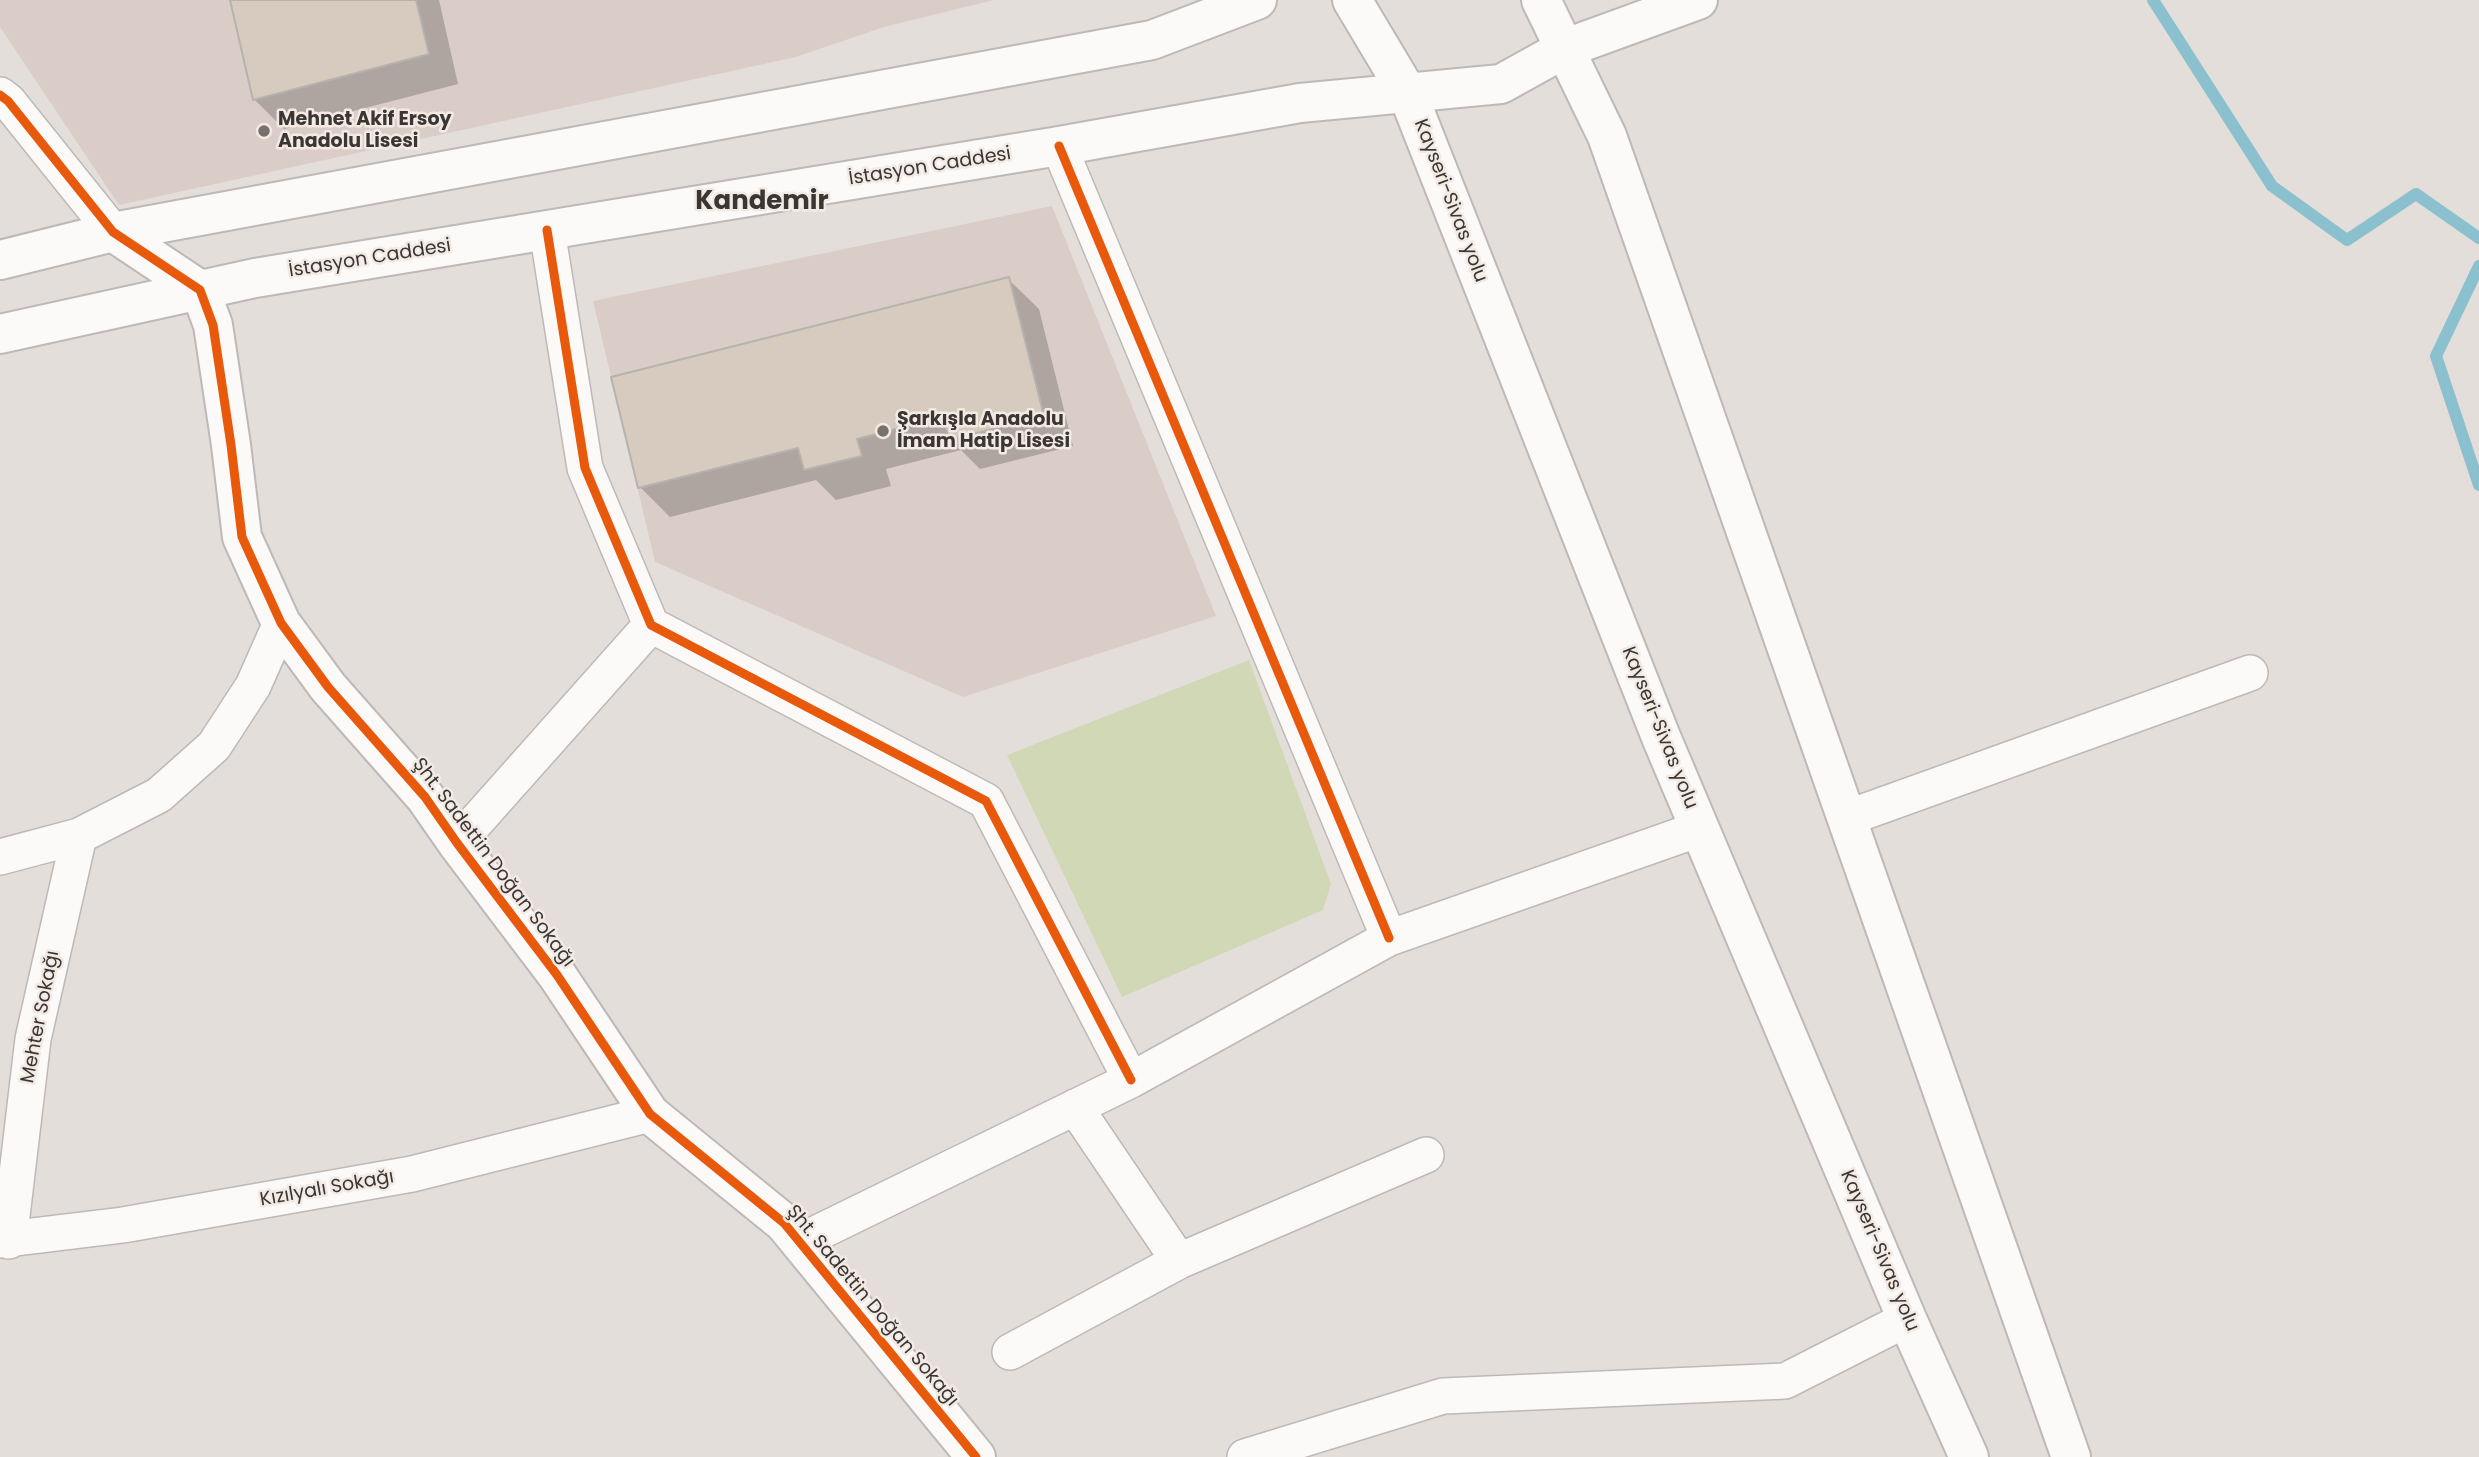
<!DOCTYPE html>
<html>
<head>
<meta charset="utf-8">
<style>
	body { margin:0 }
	canvas { display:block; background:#e4deda }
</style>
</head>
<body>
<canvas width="2479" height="1457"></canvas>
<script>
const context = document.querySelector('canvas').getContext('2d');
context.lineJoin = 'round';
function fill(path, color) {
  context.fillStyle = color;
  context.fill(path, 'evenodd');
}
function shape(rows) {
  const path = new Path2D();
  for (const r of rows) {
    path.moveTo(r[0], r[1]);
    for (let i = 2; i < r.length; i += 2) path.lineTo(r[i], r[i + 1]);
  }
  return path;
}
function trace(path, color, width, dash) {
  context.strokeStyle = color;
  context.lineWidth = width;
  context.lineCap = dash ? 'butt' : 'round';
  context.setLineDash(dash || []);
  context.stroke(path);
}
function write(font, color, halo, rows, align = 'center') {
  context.font = font + ' Poppins,sans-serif';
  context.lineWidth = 5;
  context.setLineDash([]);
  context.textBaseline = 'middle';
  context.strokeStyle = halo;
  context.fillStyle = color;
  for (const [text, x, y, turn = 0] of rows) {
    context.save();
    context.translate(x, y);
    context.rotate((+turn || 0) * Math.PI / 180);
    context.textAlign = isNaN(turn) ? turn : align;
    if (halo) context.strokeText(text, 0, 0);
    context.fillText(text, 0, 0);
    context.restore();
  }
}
const built = shape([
	[0,0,994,0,884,27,796,57,119,205,0,27],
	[1052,206,1216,616,963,697,655,562,593,301]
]);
const green = shape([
	[1249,660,1331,884,1323,910,1122,997,1007,755]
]);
const shadow = shape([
	[232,0,439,0,458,84,284,129,254,99],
	[1008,279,1039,309,1073,446,980,469,961,450,886,469,891,486,836,500,816,480,670,517,640,487]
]);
const stream = shape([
	[2153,0,2272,186,2347,240,2416,194,2479,238],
	[2479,266,2436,356,2479,485]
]);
const building = shape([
	[230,0,416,0,429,54,253,100,230,0],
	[1009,277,1044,416,949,440,943,417,857,439,862,456,804,470,798,448,638,488,611,377,1009,277]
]);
const street = shape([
	[0,95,8,101,113,232],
	[1059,146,1389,938],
	[547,230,585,468,651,625,986,801,1131,1080],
	[1847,818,2250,673],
	[457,843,651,625],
	[0,857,79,836,159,795,214,746,253,686,281,623],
	[1075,1107,1179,1261,1426,1155],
	[0,1240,123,1225,412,1174,650,1114],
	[9,1241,33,1039,79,836],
	[799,1242,1131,1080,1389,938,1699,829],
	[1010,1352,1179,1261],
	[1245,1457,1443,1396,1785,1381,1907,1319]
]);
const secondary = shape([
	[1566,48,1698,0],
	[113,232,200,290,213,325,231,445,242,537,281,623,328,687,425,797,457,843,557,975,650,1114,784,1223,976,1457]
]);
const primary = shape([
	[0,260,113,232,1152,40,1257,0],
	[0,334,255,278,1059,146,1300,103,1501,84,1566,48]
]);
const highway = shape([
	[1352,0,1407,92,1661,737,1907,1319,1969,1457],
	[1541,0,1607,136,2071,1457]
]);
const cycleway = shape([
	[0,95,8,101,113,232,200,290,213,325,231,445,242,537,281,623,328,687,425,797,457,843,557,975,650,1114,784,1223,976,1457],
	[1059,146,1389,938],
	[547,230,585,468,651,625,986,801,1131,1080]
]);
const markers = [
	[264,131,7,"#75716d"],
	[883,431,7,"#75716d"]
];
const poiNames = [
	["Mehnet Akif Ersoy",278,120],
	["Anadolu Lisesi",278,142],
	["Şarkışla Anadolu",897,420],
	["İmam Hatip Lisesi",897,442]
];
const streetNames = [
	["İstasyon Caddesi",930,167,-9],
	["Kayseri-Sivas yolu",1450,201,69],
	["İstasyon Caddesi",370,259,-9],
	["Kayseri-Sivas yolu",1659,728,68],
	["Şht. Sadettin Doğan Sokağı",493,863,53],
	["Mehter Sokağı",41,1017,-79],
	["Kızılyalı Sokağı",327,1189,-10],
	["Kayseri-Sivas yolu",1879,1251,67],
	["Şht. Sadettin Doğan Sokağı",872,1306,50]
];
const districtNames = [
	["Kandemir",762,202]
];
fill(built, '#dacdc8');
fill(green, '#d1d8b6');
fill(shadow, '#0003');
trace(stream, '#8bc1cf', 12);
fill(building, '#d6cbbe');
trace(building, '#b6b3af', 2);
trace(street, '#beb9b7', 38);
trace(secondary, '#beb9b7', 42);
trace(primary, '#beb9b7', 42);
trace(highway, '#beb9b7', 42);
trace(street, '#fbfaf9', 35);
trace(secondary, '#fbfaf9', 38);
trace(primary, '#fbfaf9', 38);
trace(highway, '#fbfaf9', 38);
trace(cycleway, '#e8590c', 9);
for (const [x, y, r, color] of markers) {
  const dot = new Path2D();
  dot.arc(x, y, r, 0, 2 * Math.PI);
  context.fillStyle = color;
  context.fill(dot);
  trace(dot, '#f4eae4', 2.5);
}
write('bold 19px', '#393633', '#f4eae4', poiNames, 'left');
write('19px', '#393633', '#f4eae4', streetNames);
write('bold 26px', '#393633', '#f4eae4', districtNames);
</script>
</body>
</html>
